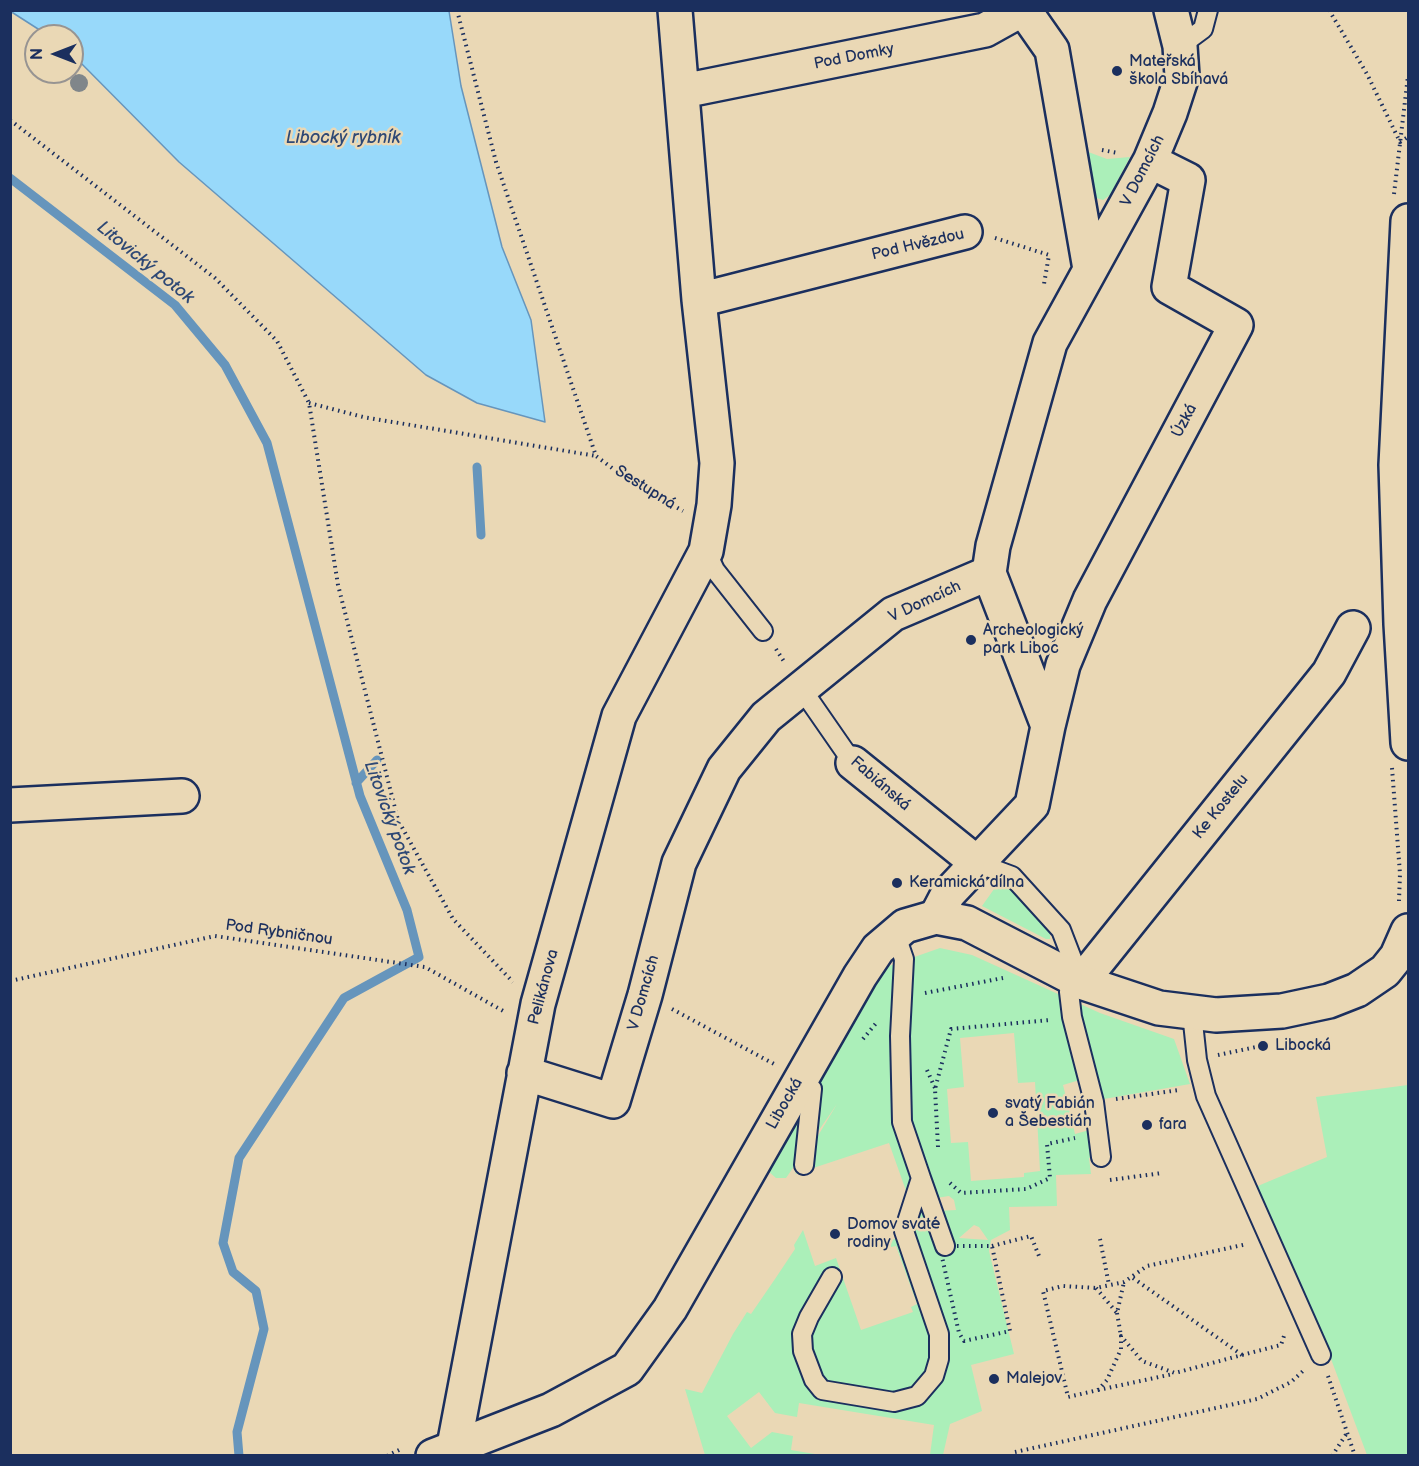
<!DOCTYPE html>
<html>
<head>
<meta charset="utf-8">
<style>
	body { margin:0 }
	#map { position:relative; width:1419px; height:1466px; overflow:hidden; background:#ead8b5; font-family:"Balsamiq Sans",sans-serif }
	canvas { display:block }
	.frame { position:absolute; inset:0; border:12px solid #1b2f5e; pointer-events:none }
	.north { position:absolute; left:24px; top:24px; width:60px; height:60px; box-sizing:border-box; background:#ead8b5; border:2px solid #979492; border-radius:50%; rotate:270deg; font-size:16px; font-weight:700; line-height:24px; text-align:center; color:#1b2f5e }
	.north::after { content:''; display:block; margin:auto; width:21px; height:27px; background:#1b2f5e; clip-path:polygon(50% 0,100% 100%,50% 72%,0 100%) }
</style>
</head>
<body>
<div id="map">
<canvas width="1419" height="1466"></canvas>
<div class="frame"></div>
<div class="north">N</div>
</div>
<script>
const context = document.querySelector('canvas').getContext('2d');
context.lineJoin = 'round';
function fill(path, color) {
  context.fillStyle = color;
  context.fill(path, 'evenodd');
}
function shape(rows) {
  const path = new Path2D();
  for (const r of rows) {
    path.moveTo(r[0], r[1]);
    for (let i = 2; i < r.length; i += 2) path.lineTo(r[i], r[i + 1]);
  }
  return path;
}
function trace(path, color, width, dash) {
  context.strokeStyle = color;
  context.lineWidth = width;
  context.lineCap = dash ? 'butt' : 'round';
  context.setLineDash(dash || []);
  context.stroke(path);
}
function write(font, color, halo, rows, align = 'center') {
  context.font = font + ' "Balsamiq Sans",sans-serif';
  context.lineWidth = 5;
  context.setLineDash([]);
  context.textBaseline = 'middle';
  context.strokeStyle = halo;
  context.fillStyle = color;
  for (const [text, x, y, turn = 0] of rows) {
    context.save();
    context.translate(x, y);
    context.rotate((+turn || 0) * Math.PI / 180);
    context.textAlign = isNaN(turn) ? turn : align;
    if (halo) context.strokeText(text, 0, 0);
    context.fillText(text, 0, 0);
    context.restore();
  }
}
const green = shape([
	[1083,150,1107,159,1130,157,1110,195,1103,200,1093,197],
	[999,882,1009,885,1050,931,1050,939,1046,939,982,906],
	[940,948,972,955,1100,1013,1174,1039,1190,1084,1104,1099,1096,1075,1063,1085,1075,1134,1093,1129,1095,1157,1089,1158,1091,1174,1056,1175,1057,1206,1009,1207,1010,1230,991,1240,989,1251,1014,1354,971,1365,982,1411,950,1424,943,1455,930,1455,934,1425,799,1403,797,1417,775,1413,759,1392,727,1416,751,1448,772,1432,793,1436,791,1450,821,1455,705,1455,685,1389,702,1393,733,1334,747,1312,751,1314,775,1279,795,1249,794,1245,803,1230,815,1266,836,1258,861,1330,913,1312,911,1307,917,1304,896,1246,891,1247,889,1241,908,1234,918,1212,956,1210,954,1200,949,1196,910,1202,889,1143,795,1174,837,1104,786,1178,776,1178,768,1171,812,1089,886,967],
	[1014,1033,1018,1083,1035,1082,1040,1171,1024,1173,1024,1177,971,1181,968,1142,951,1143,947,1089,964,1087,960,1038],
	[974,1225,979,1227,988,1240,959,1238],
	[1408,1085,1408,1455,1367,1455,1325,1343,1253,1188,1327,1157,1316,1097]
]);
const water = shape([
	[10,11,449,11,461,86,502,247,531,320,545,422,477,403,426,375,179,162,72,54,72,36,49,36,10,11]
]);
const stream = shape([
	[10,178,175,305,225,365,267,443,360,796,407,910,419,957,344,998,239,1158,223,1243,233,1272,256,1291,264,1329,237,1432,239,1456],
	[477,467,481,535],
	[356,783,377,760]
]);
const path = shape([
	[457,10,496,162,596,456,628,480,683,511],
	[1329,10,1367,74,1400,142,1408,137],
	[10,120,215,278,277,341,309,403,338,585,398,820,453,919,513,982],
	[1102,150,1118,153],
	[1394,194,1408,76],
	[995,238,1049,255,1044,284],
	[309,403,363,417,596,456],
	[776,649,785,663],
	[1392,768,1400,874,1399,901],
	[10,981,215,936,425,967,505,1012],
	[925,993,1003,978],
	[672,1009,774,1064],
	[863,1039,877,1022],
	[1218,1055,1261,1046],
	[927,1070,935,1088],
	[1116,1099,1179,1090],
	[938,1147,935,1089,951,1029,1050,1020],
	[1110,1180,1162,1173],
	[950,1183,961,1193,1026,1189,1050,1178,1047,1144,1075,1138],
	[1100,1239,1109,1285],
	[945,1246,992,1246,1010,1331,964,1341,959,1333,942,1257,945,1246],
	[992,1246,1031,1236,1039,1256],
	[1133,1278,1242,1355,1175,1373,1142,1361,1121,1336,1121,1349,1107,1380,1098,1390,1068,1397,1043,1291,1063,1286,1096,1288,1124,1282,1147,1266,1247,1244],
	[1096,1288,1117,1313,1124,1282],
	[1117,1313,1121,1336],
	[1242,1355,1281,1345,1285,1333],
	[1328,1376,1355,1456],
	[1098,1390,1173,1374],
	[1015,1452,1257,1399,1291,1382,1303,1371],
	[387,1456,403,1448],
	[1332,1456,1347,1433]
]);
const service = shape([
	[1180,46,1203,29,1208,10],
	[706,551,715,570,763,631],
	[801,688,853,763],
	[977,863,1012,876,1061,930,1081,982,1069,992,1072,1017,1094,1102,1101,1157],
	[1192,1013,1197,1060,1206,1096,1321,1355],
	[798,1082,812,1089,804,1165],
	[921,1178,945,1246],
	[832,1277,809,1317,802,1334,803,1351,814,1380,822,1390,894,1402,917,1396,934,1376,939,1359,939,1334,904,1231,921,1178,902,1122,900,1036,904,959,895,933]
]);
const minor = shape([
	[1024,10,1052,50,1090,269],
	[683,91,985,30,1021,10],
	[699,300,965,232],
	[989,573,993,546,1050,343,1150,161,1170,113,1182,76,1180,46,1171,10],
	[1048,726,1063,665,1090,600,1236,325,1169,287,1188,180,1150,161],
	[853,763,977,863],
	[10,805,182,796],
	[936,917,948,894,1032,805,1048,726,989,573],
	[1081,982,1329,673,1353,628],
	[524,1073,613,1101,645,995,679,863,724,769,766,717,893,614,989,573],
	[454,1446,538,1004,619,716,706,551,714,505,717,463,699,300,675,10]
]);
const tertiary = shape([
	[1408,221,1396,465,1401,624,1408,743],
	[433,1456,551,1410,627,1369,670,1309,860,976,878,949,905,926,936,917,967,923,1081,982,1159,1008,1216,1015,1282,1011,1329,1001,1357,990,1385,971,1397,956,1408,931]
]);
const trees = [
	[79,83]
];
const markers = [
	[1117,71,6,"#1b2f5e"],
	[971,640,6,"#1b2f5e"],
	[897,883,6,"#1b2f5e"],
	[1263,1046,6,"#1b2f5e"],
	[993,1113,6,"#1b2f5e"],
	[1147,1125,6,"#1b2f5e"],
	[835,1234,6,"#1b2f5e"],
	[994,1379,6,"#1b2f5e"]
];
const streetNames = [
	["Pod Domky",854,57,-11],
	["V Domcích",1143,171,-63],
	["Pod Hvězdou",918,245,-13],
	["Úzká",1185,421,-62],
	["Sestupná",645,488,32],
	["V Domcích",925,602,-25],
	["Fabiánská",880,784,41],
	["Ke Kostelu",1221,807,-51],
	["Pod Rybničnou",279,933,8],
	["Pelikánova",544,987,-75],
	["V Domcích",644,993,-74],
	["Libocká",785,1104,-60]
];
const poiNames = [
	["Mateřská",1129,62],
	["škola Sbíhavá",1129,80],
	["Archeologický",983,631],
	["park Liboc",983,649],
	["Keramická dílna",909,883],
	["Libocká",1275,1046],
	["svatý Fabián",1005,1104],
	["a Šebestián",1005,1122],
	["fara",1159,1125],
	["Domov svaté",847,1225],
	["rodiny",847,1243],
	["Malejov",1006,1379]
];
const waterNames = [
	["Libocký rybník",343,138],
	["Litovický potok",145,263,39],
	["Litovický potok",389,818,70]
];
fill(green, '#abefb9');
fill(water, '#98d9fa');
trace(water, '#6695bc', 1.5);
trace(stream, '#6695bc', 9);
trace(service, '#1b2f5e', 22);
trace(minor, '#1b2f5e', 38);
trace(tertiary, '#1b2f5e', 38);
trace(path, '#1b2f5e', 4, [1.5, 4.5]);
trace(service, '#ead8b5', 18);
trace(minor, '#ead8b5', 33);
trace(tertiary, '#ead8b5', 33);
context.fillStyle = '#80868a';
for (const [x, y] of trees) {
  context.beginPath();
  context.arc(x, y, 9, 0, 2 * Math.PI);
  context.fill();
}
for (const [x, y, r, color] of markers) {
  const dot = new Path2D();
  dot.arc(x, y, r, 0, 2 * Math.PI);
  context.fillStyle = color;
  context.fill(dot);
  trace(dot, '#ead8b5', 2);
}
write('16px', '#1b2f5e', '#ead8b5', streetNames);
write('16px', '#1b2f5e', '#ead8b5', poiNames, 'left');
write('italic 18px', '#2e4875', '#ead8b5', waterNames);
</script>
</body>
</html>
